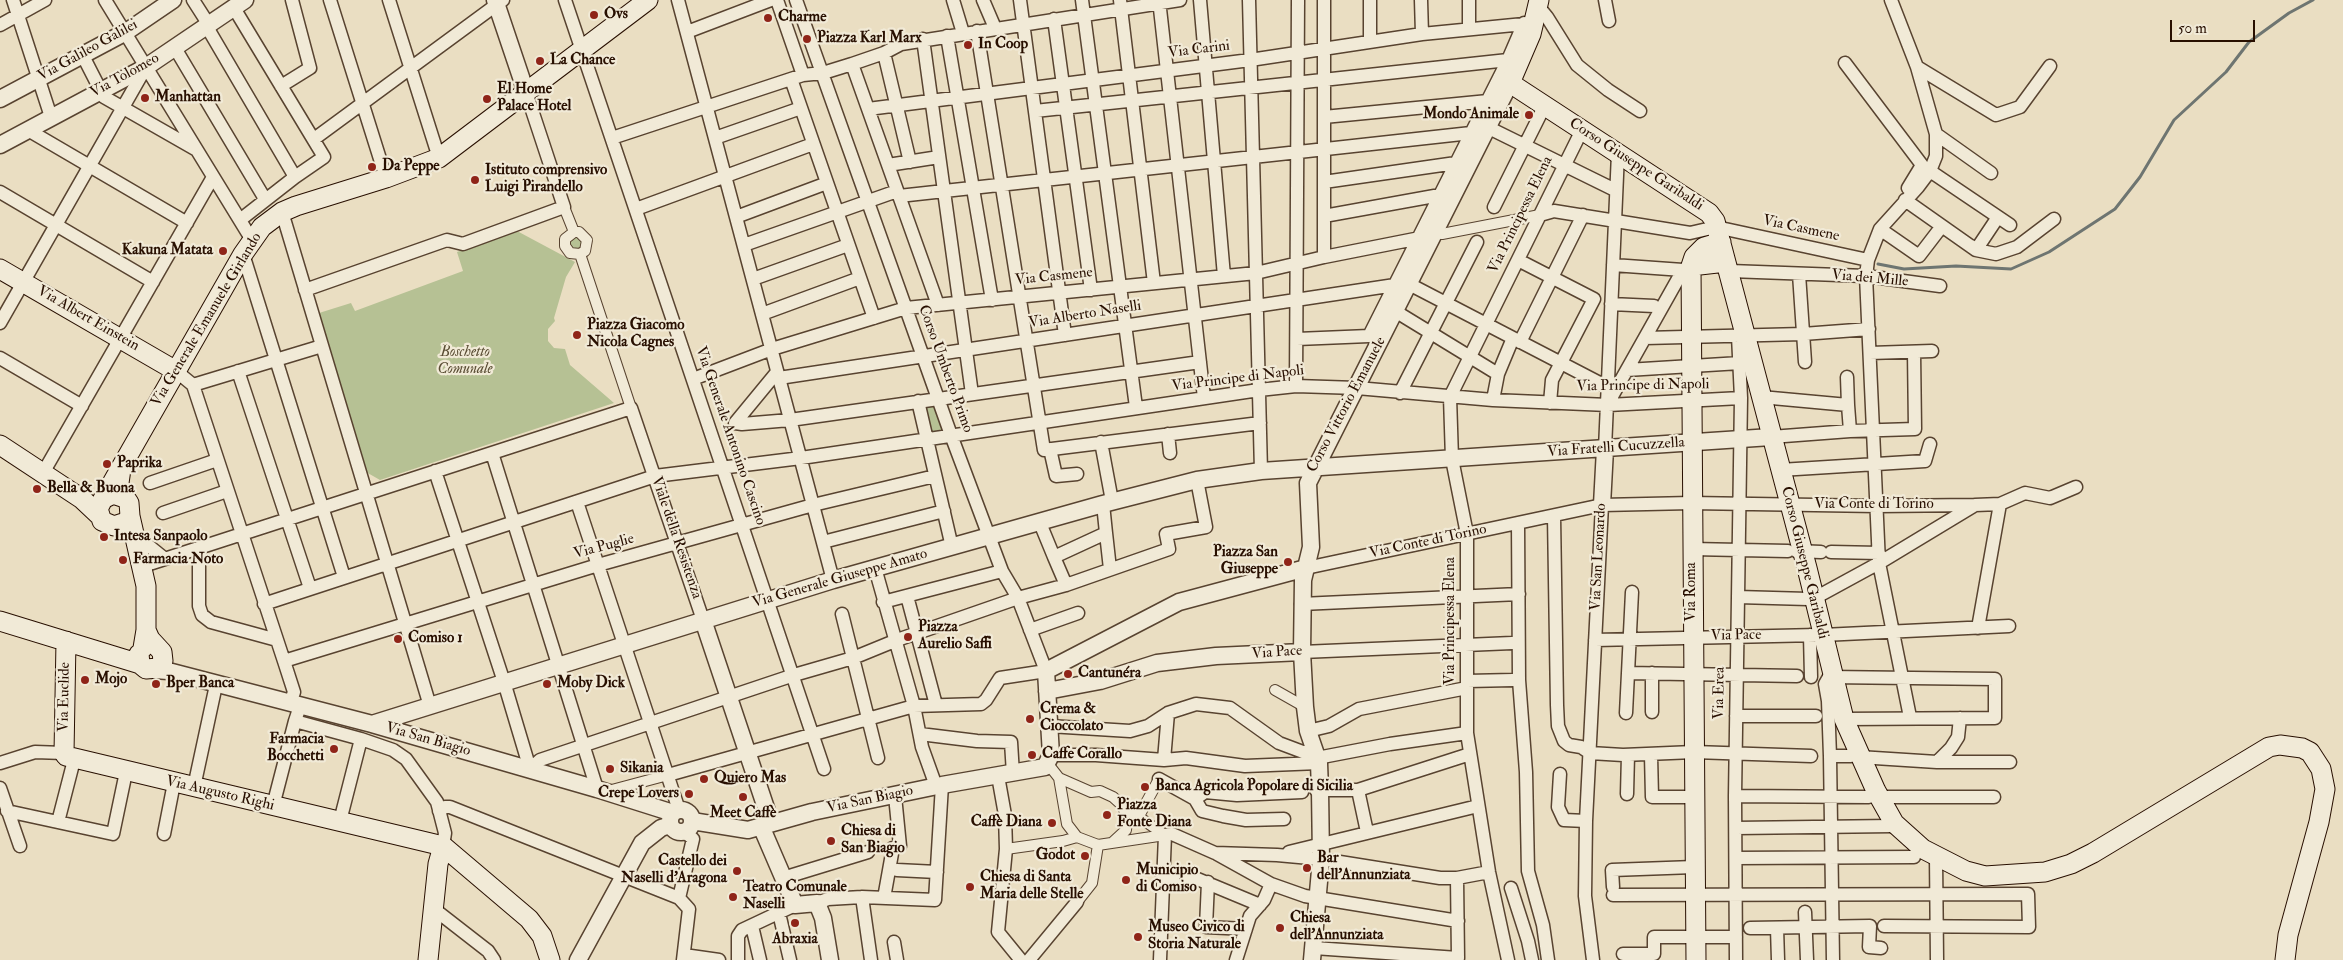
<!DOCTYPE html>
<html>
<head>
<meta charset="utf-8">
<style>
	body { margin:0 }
	#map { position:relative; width:2343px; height:960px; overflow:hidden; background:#eadec2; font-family:"IM FELL Double Pica",serif }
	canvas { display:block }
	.scale { position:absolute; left:2170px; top:20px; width:85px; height:22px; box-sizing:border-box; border:2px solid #280f00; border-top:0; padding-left:6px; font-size:15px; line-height:18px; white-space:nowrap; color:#280f00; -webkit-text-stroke:4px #f1ead7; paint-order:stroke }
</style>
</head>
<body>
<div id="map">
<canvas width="2343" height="960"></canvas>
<div class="scale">50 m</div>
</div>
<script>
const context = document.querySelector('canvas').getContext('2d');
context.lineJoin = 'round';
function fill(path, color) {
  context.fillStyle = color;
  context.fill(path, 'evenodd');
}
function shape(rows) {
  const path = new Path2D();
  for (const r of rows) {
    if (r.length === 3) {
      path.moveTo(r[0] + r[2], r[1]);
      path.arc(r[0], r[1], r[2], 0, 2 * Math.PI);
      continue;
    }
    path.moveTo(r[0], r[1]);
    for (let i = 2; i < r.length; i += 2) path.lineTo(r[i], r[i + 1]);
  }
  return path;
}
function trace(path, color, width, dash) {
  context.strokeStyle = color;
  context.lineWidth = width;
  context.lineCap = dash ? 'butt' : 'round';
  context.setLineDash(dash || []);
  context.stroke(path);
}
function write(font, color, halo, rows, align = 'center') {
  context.font = font + ' "IM FELL Double Pica",serif';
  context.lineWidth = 4.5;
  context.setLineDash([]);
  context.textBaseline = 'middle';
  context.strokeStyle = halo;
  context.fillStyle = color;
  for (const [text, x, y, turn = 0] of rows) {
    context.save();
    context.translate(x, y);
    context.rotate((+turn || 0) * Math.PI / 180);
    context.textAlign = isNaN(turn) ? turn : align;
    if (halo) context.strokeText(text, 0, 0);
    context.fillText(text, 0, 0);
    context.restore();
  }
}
const green = shape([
	[517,231,575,262,566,277,554,318,555,321,548,329,548,341,554,348,565,349,570,365,614,403,380,480,366,472,319,313,351,303,355,311,463,271,457,252],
	[576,243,6],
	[936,404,945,430,929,433,923,405]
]);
const stream = shape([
	[1878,264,1904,269,1956,266,2011,269,2049,252,2115,209,2140,177,2174,120,2226,72,2249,42,2289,13,2313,0]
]);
const pedestrian = shape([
	[564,207,574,232,565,239,565,246,570,253,580,254,631,408],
	[574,232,579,232,587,240,585,251,580,254],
	[1442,234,1540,215],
	[1275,690,1305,707],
	[1048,764,1059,778,1067,824,1077,837,1098,845,1165,835],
	[1059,778,1091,792,1100,791,1113,797,1123,806,1165,835],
	[608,791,668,775],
	[1139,816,1159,779],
	[1113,842,1126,830,1127,820,1123,806],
	[1006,849,1063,841,1077,837],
	[1077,902,1092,883,1098,845]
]);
const minor = shape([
	[13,0,51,117],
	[105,0,252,240],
	[193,0,209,25],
	[330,0,386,178],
	[389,0,439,158],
	[565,0,824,769],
	[678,0,833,580],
	[777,0,803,75],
	[953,0,963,33],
	[983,0,995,28],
	[1020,0,1065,335],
	[1082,0,1136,407],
	[1120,0,1154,283],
	[1159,0,1204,398],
	[1200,0,1224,276],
	[1249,0,1261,471],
	[1370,0,1370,42],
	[1421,0,1422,34],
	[1469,0,1469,29],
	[1605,0,1609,21],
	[1538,6,1547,17,1577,65,1608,90,1640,111],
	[234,8,324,157,295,177],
	[1054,19,1091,290],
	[0,25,45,0],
	[207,27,295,177,240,220],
	[977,31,1044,450,1260,423],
	[687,32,771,0],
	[947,36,992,300],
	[923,39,972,394],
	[175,48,265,199],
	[884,53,910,162],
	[83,56,104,97,195,149],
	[1845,63,1922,165,1908,188],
	[852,64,938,305],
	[1917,67,1996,115,2020,107,2050,66],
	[791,79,874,318],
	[281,86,310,68,292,0],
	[868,109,1250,60,1422,34,1534,23],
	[1035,111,1508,60],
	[1324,117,1488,101],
	[1487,127,1615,190],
	[28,130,187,223],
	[1936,134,1991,173],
	[612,138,803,75,823,73,852,64,884,53,901,44,1180,0],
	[715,138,801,108],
	[314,139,503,0],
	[888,165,939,157],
	[1930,171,2010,225],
	[1324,182,1456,163],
	[0,192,153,282],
	[899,196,1471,133],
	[1905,200,1976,250,1996,254,2017,247,2054,219],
	[1494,207,1545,105],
	[636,209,813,144],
	[282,212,430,706],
	[1540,215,1554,211,1690,233,1716,227,1868,260,1880,229,1918,187,1930,171,1936,156,1936,134,1917,67,1891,0],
	[1324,216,1440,195],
	[736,217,827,183],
	[1880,229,1919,256,1942,226],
	[744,245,897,191],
	[1971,246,1976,250,1998,217],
	[243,254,344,577],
	[1324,257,1324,0],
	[1518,260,1594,299,1552,380,1550,403],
	[1868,260,1866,276,1879,563,1910,717],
	[1613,265,1683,270,1689,267],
	[1730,271,1866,276,1940,286],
	[1799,274,1805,362],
	[753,279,848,245],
	[1409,284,1615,391],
	[305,290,447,240,463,244,564,207,526,92],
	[1611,304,1654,306],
	[1395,311,1498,374],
	[762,314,860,278],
	[0,323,146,67],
	[1645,338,1803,334,1869,329],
	[1297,339,1369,336,1508,60,1524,23],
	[1520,342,1583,215],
	[1870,353,1932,351],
	[0,358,82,406],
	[1627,370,1740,363],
	[176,371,193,385,284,661,294,692,290,704],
	[238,371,310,588],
	[777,372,735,423,742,424,790,420,1200,362],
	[1847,377,1848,405],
	[779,378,1395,285],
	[693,379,772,349,906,308,1256,273,1324,257,1425,237],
	[193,385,322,346],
	[1296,386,1298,0],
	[1400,393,1477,242],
	[1761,397,1848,405,1850,431],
	[1611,398,1683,270],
	[1493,400,1498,374,1513,338],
	[918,401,952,547],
	[1168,434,1170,453],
	[1771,437,1850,431,1915,429,1914,352],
	[1101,442,1112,501],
	[1050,449,1056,476,1077,474],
	[1605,449,1618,153],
	[492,453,597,789],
	[1780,470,1925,461,1930,444],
	[435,471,504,682,530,769,540,760,794,675,853,658,897,640,1018,598,1066,585,1169,549,1166,534,1206,527,1197,480],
	[43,473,213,177],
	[150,483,217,460],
	[577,502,679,810],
	[2000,504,2025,493,2050,498,2076,487],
	[163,513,227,491],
	[1554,516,1557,705,1558,726,1564,741,1569,745,1581,747,1590,753,1623,755,1694,752,1811,756],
	[1040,523,1054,557,1106,533,1103,504],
	[1518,523,1519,680,1526,772,1528,871,1543,925,1548,960],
	[1106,533,1110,569],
	[134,534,165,559],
	[823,542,944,511],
	[199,548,199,606,202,615,211,622,277,640],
	[1692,549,1788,551],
	[1796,551,1821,552],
	[1831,552,1879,553],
	[1054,557,1066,585],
	[143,566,631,408,703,620],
	[875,568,914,706,922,747,936,786],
	[1306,568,1602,505,1691,503,1877,506,1975,505],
	[1632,592,1628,673,1797,676],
	[907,596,936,705],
	[1738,597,1808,599],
	[1813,599,1879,563,1975,505,2000,504,1978,628],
	[883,602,1002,571],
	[264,604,655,476,801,458,1259,390,1296,386,1357,388,1493,400,1608,405,1741,398],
	[1301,604,1519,594],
	[842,614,878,758],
	[1030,630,1078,613],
	[1810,635,1811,677],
	[1823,635,2009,626],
	[1595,640,1818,635],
	[1302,652,1512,643],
	[284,661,598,565,813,505,935,476],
	[1467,681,1513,680],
	[300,706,295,721,361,739,393,750,406,759,437,802,445,833,443,846],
	[1652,712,1652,673],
	[1626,713,1628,673],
	[1736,716,1816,716],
	[1049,726,1130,731,1148,726,1168,713,1196,704,1230,708,1279,743,1303,752,1314,752],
	[1308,731,1329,726,1359,709,1467,688],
	[920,734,977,741,1011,742,1013,774],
	[1051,755,1096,755,1164,760,1186,758,1245,766,1319,763],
	[1651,755,1652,797,1694,797],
	[1830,756,1851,756],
	[1859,757,1937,762,2010,762],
	[1317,758,1390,744,1467,733],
	[1164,760,1168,713],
	[1937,762,1951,748,1958,737,1960,718],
	[0,763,35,752,64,753],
	[1560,774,1558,807,1564,820,1586,821],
	[668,775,914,706,981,704,986,700,1000,678,1046,671,1018,598,1002,571,951,435,796,0],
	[998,776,1005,815,1006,849,998,932,1020,959],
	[1159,779,1195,799,1205,792,1237,795,1302,792],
	[194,787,216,685],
	[0,788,20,846],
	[1316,790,1358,790,1470,754],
	[1358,790,1367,832],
	[1627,794,1628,755],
	[1735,796,1869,797],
	[1879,797,1994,797],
	[1195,799,1202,811,1223,816,1246,820,1284,819],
	[273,806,295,721],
	[7,811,113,834,126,772],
	[439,811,445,807,450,807,679,898,689,909,683,960],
	[340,821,361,739],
	[58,822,74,760],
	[1736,828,1892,826],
	[164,834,174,783],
	[1289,852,1478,806],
	[1217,854,1271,884,1305,896,1458,921],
	[1936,857,1937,960],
	[1736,858,1914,857],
	[897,870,937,872],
	[1162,876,1195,878,1260,905],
	[783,878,868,852],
	[1208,882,1206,927,1246,929],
	[1613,887,1612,870,1694,867],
	[1511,888,1528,941,1532,960],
	[1613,895,2028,894,2029,927,1884,926],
	[862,897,871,960],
	[679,898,693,839,685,832],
	[884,898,893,848,900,846,895,796],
	[817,903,828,899,862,897,935,900,942,785],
	[434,909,488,951,494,960],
	[1805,912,1807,960],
	[779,913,790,960],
	[752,926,760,960],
	[1750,928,1870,926,1869,947,1881,948],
	[1777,928,1778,960],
	[894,942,897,960],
	[1314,948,1458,958,1457,878],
	[1623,954,1654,954,1654,937,1736,937],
	[684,955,719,960],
	[738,960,738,936,742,930,795,905],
	[1029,960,1077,902],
	[1160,960,1165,835,1172,834,1215,853,1277,855,1321,859,1440,878,1457,878,1489,872],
	[1236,960,1250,916,1264,900,1271,884],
	[1508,960,1489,872,1467,733,1467,534,1452,459,1450,397,1582,130],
	[1593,960,1585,896,1586,821,1602,505],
	[1736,960,1735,796,1741,398,1738,336],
	[1833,960,1830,756,1828,701,1825,684,1829,677,1995,679,1995,718,1844,719]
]);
const tertiary = shape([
	[495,0,526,92],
	[0,99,126,32,173,0],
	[0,145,146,67,245,0],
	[1602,505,1605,449],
	[703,620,771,823],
	[154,670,168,671,372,724,597,789,673,813],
	[1047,691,1100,681,1157,663,1216,656,1302,652],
	[372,724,833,580,1103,504,1197,480,1261,471,1771,437],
	[681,821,11],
	[692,821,748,830,812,812,942,785,1045,767,1051,755,1046,671,1179,602,1306,568],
	[761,826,795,905,817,903,823,918,830,960],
	[578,960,642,843,661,828,670,825],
	[1312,960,1321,859,1320,790,1319,763,1308,731,1305,707,1302,652,1303,580,1311,547,1308,483,1510,83]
]);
const secondary = shape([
	[1539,0,1531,34,1510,83,1709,213,1715,221,1807,568,1844,719,1876,791,1894,823,1923,849,1966,871,1985,876,2045,872,2071,864,2093,853,2269,747,2280,745,2302,748,2310,752,2321,769,2325,789,2319,822,2288,935,2285,960],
	[1691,266,1726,262],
	[0,269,176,371],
	[0,445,82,499,99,515],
	[121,469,119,483,121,491,129,503,130,516,126,522,114,526,102,521,98,509,103,499,113,494,125,498],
	[103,499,243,254,262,227,282,212,296,206,386,178,439,158,648,0],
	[130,516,146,586,146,630,143,648],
	[0,621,140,664],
	[66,641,64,753,66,756,443,846,529,919,542,936,550,960],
	[139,654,140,664,146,669,158,668,163,661,162,652,150,639,146,630],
	[428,960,438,864,443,846],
	[1696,960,1691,266,1694,257,1704,247,1721,242]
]);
const markers = [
	[594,15,5,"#8f2418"],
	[768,18,5,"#8f2418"],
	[807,39,5,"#8f2418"],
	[968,45,5,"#8f2418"],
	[540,61,5,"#8f2418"],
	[145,98,5,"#8f2418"],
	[487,99,5,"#8f2418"],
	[1529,115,5,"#8f2418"],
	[372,167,5,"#8f2418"],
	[475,180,5,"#8f2418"],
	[223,251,5,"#8f2418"],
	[577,335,5,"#8f2418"],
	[107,464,5,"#8f2418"],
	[37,489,5,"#8f2418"],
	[104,537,5,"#8f2418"],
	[123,560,5,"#8f2418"],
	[1288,562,5,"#8f2418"],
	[908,637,5,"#8f2418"],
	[398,639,5,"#8f2418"],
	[1068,674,5,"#8f2418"],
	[85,680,5,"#8f2418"],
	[156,684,5,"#8f2418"],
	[547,684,5,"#8f2418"],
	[1030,719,5,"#8f2418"],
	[334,749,5,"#8f2418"],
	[1032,755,5,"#8f2418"],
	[610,769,5,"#8f2418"],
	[704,779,5,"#8f2418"],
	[1145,787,5,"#8f2418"],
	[689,794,5,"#8f2418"],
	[743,797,5,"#8f2418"],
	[1107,815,5,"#8f2418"],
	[1052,823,5,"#8f2418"],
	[831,841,5,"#8f2418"],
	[1085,856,5,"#8f2418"],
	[1307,868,5,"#8f2418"],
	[737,871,5,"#8f2418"],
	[1126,880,5,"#8f2418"],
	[970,887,5,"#8f2418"],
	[733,897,5,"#8f2418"],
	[795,923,5,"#8f2418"],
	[1280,928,5,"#8f2418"],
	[1138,937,5,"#8f2418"]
];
const poiNames = [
	["Ovs",604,15],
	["Charme",778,18],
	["Piazza Karl Marx",817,39],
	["In Coop",978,45],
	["La Chance",550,61],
	["El Home",497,90],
	["Palace Hotel",497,107],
	["Manhattan",155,98],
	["Mondo Animale",1519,115,"right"],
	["Da Peppe",382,167],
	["Istituto comprensivo",485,171],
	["Luigi Pirandello",485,188],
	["Kakuna Matata",213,251,"right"],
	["Piazza Giacomo",587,326],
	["Nicola Cagnes",587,343],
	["Paprika",117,464],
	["Bella & Buona",47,489],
	["Intesa Sanpaolo",114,537],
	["Piazza San",1278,553,"right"],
	["Giuseppe",1278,570,"right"],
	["Farmacia Noto",133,560],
	["Piazza",918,628],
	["Aurelio Saffi",918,645],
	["Comiso 1",408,639],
	["Cantunéra",1078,674],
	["Mojo",95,680],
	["Bper Banca",166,684],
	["Moby Dick",557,684],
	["Crema &",1040,710],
	["Cioccolato",1040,727],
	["Farmacia",324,740,"right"],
	["Bocchetti",324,757,"right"],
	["Caffe Corallo",1042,755],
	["Sikania",620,769],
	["Quiero Mas",714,779],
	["Banca Agricola Popolare di Sicilia",1155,787],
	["Crepe Lovers",679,794,"right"],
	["Piazza",1117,806],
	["Fonte Diana",1117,823],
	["Meet Caffè",743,814,"center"],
	["Caffè Diana",1042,823,"right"],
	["Chiesa di",841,832],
	["San Biagio",841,849],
	["Godot",1075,856,"right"],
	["Bar",1317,859],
	["dell'Annunziata",1317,876],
	["Castello dei",727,862,"right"],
	["Naselli d'Aragona",727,879,"right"],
	["Municipio",1136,871],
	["di Comiso",1136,888],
	["Chiesa di Santa",980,878],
	["Maria delle Stelle",980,895],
	["Teatro Comunale",743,888],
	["Naselli",743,905],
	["Chiesa",1290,919],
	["dell'Annunziata",1290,936],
	["Museo Civico di",1148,928],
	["Storia Naturale",1148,945],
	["Abraxia",795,940,"center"]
];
const streetNames = [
	["Via Carini",1199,50,-7],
	["Via Galileo Galilei",88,51,-29],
	["Via Tolomeo",125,76,-29],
	["Corso Giuseppe Garibaldi",1636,165,33],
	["Via Principessa Elena",1521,215,-64],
	["Via Casmene",1801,229,12],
	["Via Casmene",1054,277,-6],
	["Via dei Mille",1870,279,5],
	["Via Alberto Naselli",1085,315,-9],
	["Via Albert Einstein",88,319,30],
	["Via Generale Emanuele Girlando",207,320,-59],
	["Corso Umberto Primo",945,369,70],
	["Via Principe di Napoli",1238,379,-7],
	["Via Principe di Napoli",1643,386,-1],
	["Corso Vittorio Emanuele",1347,405,-62],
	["Via Generale Antonino Cascino",730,436,71],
	["Via Fratelli Cucuzzella",1616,448,-4],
	["Via Conte di Torino",1874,505],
	["Viale della Resistenza",676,538,71],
	["Via Conte di Torino",1428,542,-12],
	["Via Puglie",604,547,-15],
	["Via San Leonardo",1599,557,-87],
	["Corso Giuseppe Garibaldi",1804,563,76],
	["Via Generale Giuseppe Amato",840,579,-16],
	["Via Roma",1692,592,-90],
	["Via Principessa Elena",1451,621,-90],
	["Via Pace",1736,636,-1],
	["Via Pace",1277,653,-4],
	["Via Erea",1720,693,-89],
	["Via Euclide",65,697,-89],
	["Via San Biagio",428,740,16],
	["Via Augusto Righi",220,794,13],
	["Via San Biagio",870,800,-12]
];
const parkNames = [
	["Boschetto",465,353],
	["Comunale",465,370]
];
fill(green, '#b6c194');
trace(stream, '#6e7571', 3);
trace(pedestrian, '#584330', 12);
trace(minor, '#584330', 15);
trace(tertiary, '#584330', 19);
trace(secondary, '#280f00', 21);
trace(pedestrian, '#f1ead7', 10);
trace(minor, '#f1ead7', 12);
trace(tertiary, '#f1ead7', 16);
trace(secondary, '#f1ead7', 19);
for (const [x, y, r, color] of markers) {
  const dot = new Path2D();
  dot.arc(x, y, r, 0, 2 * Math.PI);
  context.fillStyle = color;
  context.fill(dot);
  trace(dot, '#f1ead7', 2);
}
write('bold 15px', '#280f00', '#f1ead7', poiNames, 'left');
write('15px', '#280f00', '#f1ead7', streetNames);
write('italic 15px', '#5a4d34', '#f1ead7', parkNames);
</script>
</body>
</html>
